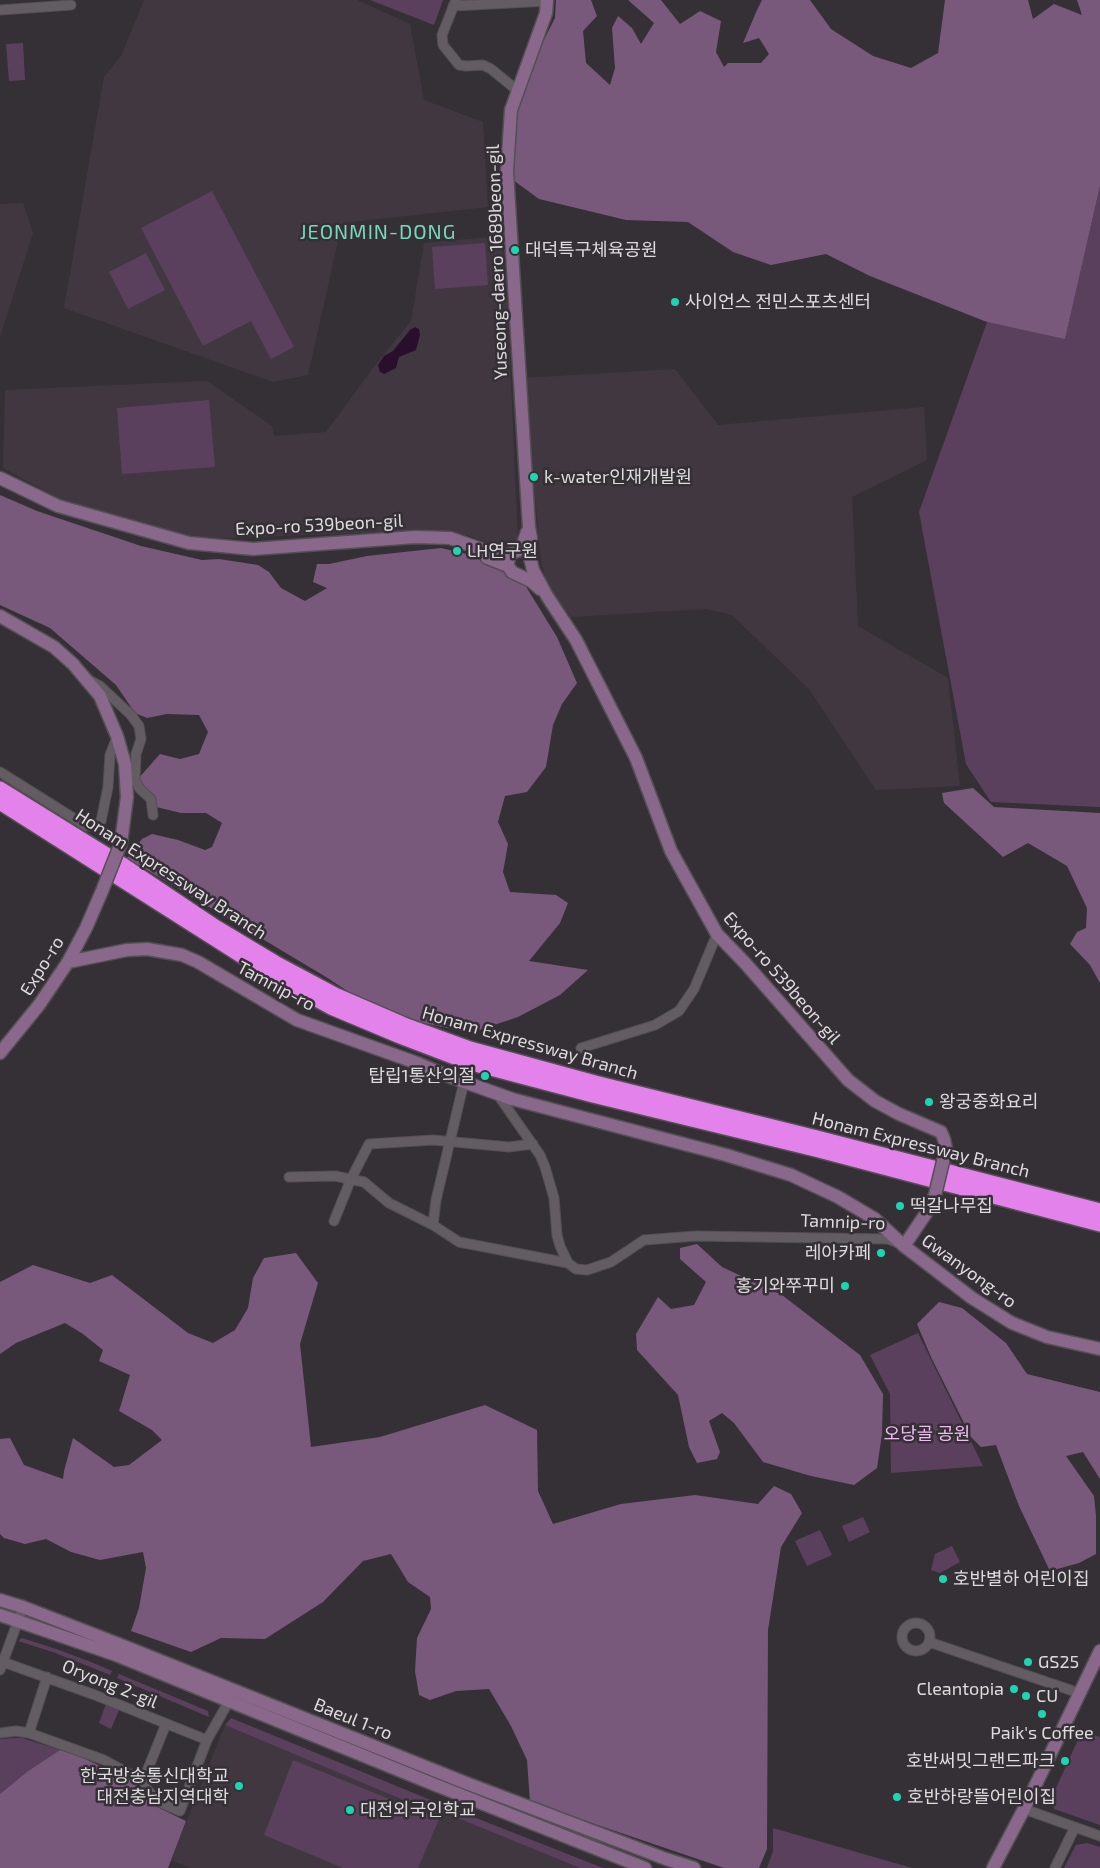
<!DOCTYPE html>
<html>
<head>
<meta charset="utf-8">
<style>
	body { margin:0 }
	canvas { display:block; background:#353035 }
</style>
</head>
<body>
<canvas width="1100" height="1868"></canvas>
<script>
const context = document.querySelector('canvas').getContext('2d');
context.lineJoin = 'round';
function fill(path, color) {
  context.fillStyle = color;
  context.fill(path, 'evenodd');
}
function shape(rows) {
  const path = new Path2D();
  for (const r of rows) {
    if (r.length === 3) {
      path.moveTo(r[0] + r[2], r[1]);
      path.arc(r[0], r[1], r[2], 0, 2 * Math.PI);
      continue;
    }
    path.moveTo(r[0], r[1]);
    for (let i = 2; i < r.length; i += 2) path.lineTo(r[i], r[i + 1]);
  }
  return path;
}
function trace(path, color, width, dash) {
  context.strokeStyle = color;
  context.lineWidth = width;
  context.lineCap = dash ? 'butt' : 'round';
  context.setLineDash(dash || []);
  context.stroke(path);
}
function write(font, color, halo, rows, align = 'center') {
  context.font = font + ' "Exo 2","Noto Sans KR",sans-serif';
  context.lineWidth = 5;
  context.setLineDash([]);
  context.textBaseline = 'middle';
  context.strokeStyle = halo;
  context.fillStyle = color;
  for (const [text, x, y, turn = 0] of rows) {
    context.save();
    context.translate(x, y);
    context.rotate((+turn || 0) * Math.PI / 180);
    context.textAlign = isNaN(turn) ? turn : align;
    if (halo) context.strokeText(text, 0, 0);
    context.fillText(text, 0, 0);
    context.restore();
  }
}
const built = shape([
	[144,0,357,0,410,24,424,100,483,122,488,207,342,223,308,375,273,382,64,308,104,77,121,56],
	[23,203,33,233,0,337,0,348,0,204],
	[502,236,507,295,518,541,507,550,470,536,440,530,201,539,63,501,3,468,5,390,207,381,272,426,274,436,326,432,373,368,411,321,424,243],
	[675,369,718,425,924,407,927,460,852,497,858,626,948,678,960,786,876,790,809,689,732,615,707,609,571,617,548,587,541,561,524,378],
	[225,1725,408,1802,455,1817,580,1868,191,1868,171,1860]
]);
const green = shape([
	[370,0,443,0,434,25],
	[23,43,25,80,9,81,6,44],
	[1100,186,1100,807,991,802,966,764,919,512,987,322,1065,338],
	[212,191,294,347,271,359,251,321,203,346,141,228],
	[485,243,488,285,435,289,432,247],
	[146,253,165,290,128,309,109,272],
	[209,400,215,467,122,474,117,408],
	[918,1333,983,1466,891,1473,890,1394,870,1355],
	[863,1517,870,1532,849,1542,842,1526],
	[820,1530,832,1555,807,1566,795,1541],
	[952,1546,960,1562,940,1573,931,1570,935,1554],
	[22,1638,56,1649,91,1662,112,1671,110,1675,53,1652,18,1641],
	[119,1674,208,1711,209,1717,117,1678],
	[106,1704,119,1710,111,1729,99,1723],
	[231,1718,433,1801,603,1868,580,1868,455,1817,408,1802,225,1725],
	[1082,1731,1100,1737,1100,1825,1054,1809,1052,1797],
	[14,1738,22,1738,60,1750,28,1771,0,1794,0,1739],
	[293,1760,439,1819,418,1868,343,1868,264,1835],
	[773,1828,912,1868,767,1868,773,1851],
	[1087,1843,1100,1847,1100,1868,1064,1868,1076,1845]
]);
const forest = shape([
	[556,0,591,0,597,16,583,31,586,63,610,85,615,68,612,28,618,16,632,28,641,44,654,23,628,0,661,0,680,24,700,11,721,21,716,52,724,67,728,63,761,63,769,54,759,38,743,43,757,10,762,0,810,0,831,29,873,56,911,68,938,53,945,0,1028,0,1033,19,1054,4,1082,15,1077,0,1100,0,1100,186,1065,339,987,322,870,276,826,254,771,265,733,252,688,222,626,220,539,199,513,180,518,91,555,18],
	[0,495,37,511,141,546,202,560,219,559,258,565,269,572,281,588,305,601,327,588,313,582,317,564,329,564,367,556,441,548,463,553,503,567,522,580,557,637,577,683,562,704,553,725,546,767,527,792,505,796,498,822,508,844,503,872,510,892,556,895,568,903,560,923,529,961,588,970,560,995,518,1017,470,1033,410,1020,355,996,326,977,127,858,142,839,152,834,178,840,205,850,212,847,222,823,206,813,181,813,152,806,137,780,160,754,180,759,199,754,208,732,199,715,167,714,147,718,135,713,116,685,50,628,0,605],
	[973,788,994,807,1100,813,1100,983,1090,965,1070,944,1077,932,1086,928,1087,908,1067,866,1028,843,1003,857,944,803,942,793],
	[697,1244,722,1267,782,1295,860,1355,883,1394,882,1434,877,1468,854,1485,811,1476,763,1462,734,1423,722,1413,709,1421,720,1452,717,1459,697,1463,689,1447,678,1395,637,1350,636,1334,658,1297,671,1309,694,1305,706,1282,680,1259,680,1248],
	[296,1253,318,1283,300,1344,311,1447,380,1437,485,1405,537,1430,538,1491,553,1524,621,1504,695,1495,758,1504,774,1486,791,1494,802,1513,781,1547,768,1630,767,1849,759,1868,724,1868,530,1802,527,1760,511,1726,489,1689,456,1691,430,1700,419,1695,415,1671,417,1638,431,1609,430,1597,408,1582,391,1554,363,1561,323,1602,265,1639,221,1638,191,1652,131,1631,139,1608,146,1568,143,1552,100,1560,71,1552,46,1539,25,1544,4,1538,0,1534,0,1439,10,1438,24,1465,63,1479,64,1471,73,1438,114,1467,129,1465,162,1440,152,1430,119,1411,130,1375,99,1361,103,1350,83,1334,65,1323,16,1343,0,1354,0,1282,33,1265,90,1283,112,1275,188,1333,213,1343,235,1330,248,1308,253,1278,264,1258],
	[939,1302,962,1308,1006,1343,1027,1374,1100,1392,1100,1479,1083,1452,1066,1456,1094,1496,1096,1516,1096,1554,1079,1563,1050,1571,1019,1506,996,1445,981,1447,971,1437,931,1357,917,1324],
	[60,1750,79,1756,134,1782,151,1804,186,1821,168,1868,0,1868,0,1794,28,1771]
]);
const water = shape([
	[415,327,419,329,420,335,416,350,399,357,396,368,384,374,380,372,378,365,384,356,393,351,410,330]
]);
const street = shape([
	[456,0,442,35,443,45,459,65,466,66,483,65,491,69,518,91],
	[453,6,547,1],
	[0,10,71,5],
	[89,680,100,686,131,715,139,726,141,739,136,754,135,780,140,789,151,799,153,815],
	[0,772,86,826,94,826,101,821,108,787,110,755,117,737],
	[581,1048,655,1025,679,1011,694,989,717,934],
	[498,1095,540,1155,545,1167,554,1198,557,1235,560,1246,568,1263,576,1269,587,1270,611,1262,644,1240,696,1236,888,1239,898,1243],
	[289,1177,335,1176,364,1182,389,1203,433,1225,459,1242,568,1263],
	[334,1221,351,1179,369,1144,433,1140,509,1147,533,1144],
	[433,1225,436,1200,464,1082],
	[916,1637,14],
	[929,1642,1079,1693],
	[0,1661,95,1695,207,1740],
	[0,1670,23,1607],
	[0,1733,16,1731,29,1733,104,1760,143,1781,146,1788,157,1801,180,1811,207,1740,229,1701],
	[29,1733,47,1677],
	[143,1781,166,1724],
	[1024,1809,1100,1836],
	[1055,1868,1075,1827]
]);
const secondary = shape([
	[547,0,546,13,511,110,507,171,529,527,531,538,529,554,533,570,547,596,576,640,636,758,671,851,717,934,745,963,848,1080,875,1101,899,1114,941,1132,944,1139,946,1149],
	[0,478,58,506,189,543,253,549,415,537,450,538,487,551,509,556],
	[487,558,508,566,512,572,531,581,540,589],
	[508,564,509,556,512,553,519,550,523,544,527,532],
	[0,616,54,647,73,664,100,696,117,736,125,764,127,797,121,843],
	[68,962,127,950,147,949,182,955,198,962,297,1020,417,1063,445,1075,512,1099,726,1155,791,1175,838,1197,875,1219,904,1246,972,1298,1012,1323,1047,1337,1100,1349],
	[0,1053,39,1005,68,962,86,928,102,891],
	[904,1246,929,1209,935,1195],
	[0,1600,23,1607,121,1645,466,1783,666,1859,694,1868],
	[0,1615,116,1655,433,1784,645,1868],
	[993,1868,1024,1809,1100,1651]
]);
const highway = shape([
	[0,789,121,864,215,927,275,963,337,996,404,1025,470,1049,595,1083,817,1138,1100,1211],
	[0,802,269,973,331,1007,400,1036,468,1062,593,1095,815,1149,1100,1224]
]);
const secondaryBridge = shape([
	[102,891,121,843],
	[935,1195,946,1149]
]);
const markers = [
	[515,250,5,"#1dd5b1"],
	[675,302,5,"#1dd5b1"],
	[534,477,5,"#1dd5b1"],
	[457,551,5,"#1dd5b1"],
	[485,1076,5,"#1dd5b1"],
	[929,1102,5,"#1dd5b1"],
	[900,1206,5,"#1dd5b1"],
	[881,1253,5,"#1dd5b1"],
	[845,1286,5,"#1dd5b1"],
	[943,1579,5,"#1dd5b1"],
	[1028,1662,5,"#1dd5b1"],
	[1014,1689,5,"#1dd5b1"],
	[1026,1696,5,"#1dd5b1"],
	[1042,1714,5,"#1dd5b1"],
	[1065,1761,5,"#1dd5b1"],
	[239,1786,5,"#1dd5b1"],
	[897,1797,5,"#1dd5b1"],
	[350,1810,5,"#1dd5b1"]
];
const poiNames = [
	["대덕특구체육공원",525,250],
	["사이언스 전민스포츠센터",685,302],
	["k-water인재개발원",544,477],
	["LH연구원",467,551],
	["탑립1통산의절",475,1076,"right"],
	["왕궁중화요리",939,1102],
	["떡갈나무집",910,1206],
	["레아카페",871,1253,"right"],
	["홍기와쭈꾸미",835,1286,"right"],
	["호반별하 어린이집",953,1579],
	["GS25",1038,1662],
	["Cleantopia",1004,1689,"right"],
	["CU",1036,1696],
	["Paik's Coffee",1042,1733,"center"],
	["호반써밋그랜드파크",1055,1761,"right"],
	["한국방송통신대학교",229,1776,"right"],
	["대전충남지역대학",229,1797,"right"],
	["호반하랑뜰어린이집",907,1797],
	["대전외국인학교",360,1810]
];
const streetNames = [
	["Yuseong-daero 1689beon-gil",497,262,-92],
	["Expo-ro 539beon-gil",319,525,-3],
	["Honam Expressway Branch",171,874,33],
	["Expo-ro",42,966,-58],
	["Expo-ro 539beon-gil",782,978,49],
	["Tamnip-ro",276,986,28],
	["Honam Expressway Branch",530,1043,16],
	["Honam Expressway Branch",921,1145,14],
	["Tamnip-ro",843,1222,2],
	["Gwanyong-ro",969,1271,36],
	["Oryong 2-gil",110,1684,22],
	["Baeul 1-ro",353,1719,22]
];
const parkNames = [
	["오당골 공원",927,1434]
];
const quarterNames = [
	["JEONMIN-DONG",378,232]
];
fill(built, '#413741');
fill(green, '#5b405d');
fill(forest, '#78587b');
fill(water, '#2a0f2d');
trace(street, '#534f53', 11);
trace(secondary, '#534f53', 15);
trace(highway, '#534f53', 18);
trace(street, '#635d63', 9);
trace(secondary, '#89688c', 12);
trace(highway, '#e382eb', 15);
trace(secondaryBridge, '#534f53', 15, []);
trace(secondaryBridge, '#89688c', 12);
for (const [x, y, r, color] of markers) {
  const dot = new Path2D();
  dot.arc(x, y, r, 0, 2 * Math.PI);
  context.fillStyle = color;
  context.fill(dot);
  trace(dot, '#353035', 2);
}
write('18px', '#dedbde', '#353035', poiNames, 'left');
write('18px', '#dedbde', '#353035', streetNames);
write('18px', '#f0baf3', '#353035', parkNames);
context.letterSpacing = '1px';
write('20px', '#77d8be', '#353035', quarterNames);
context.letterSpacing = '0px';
</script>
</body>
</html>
